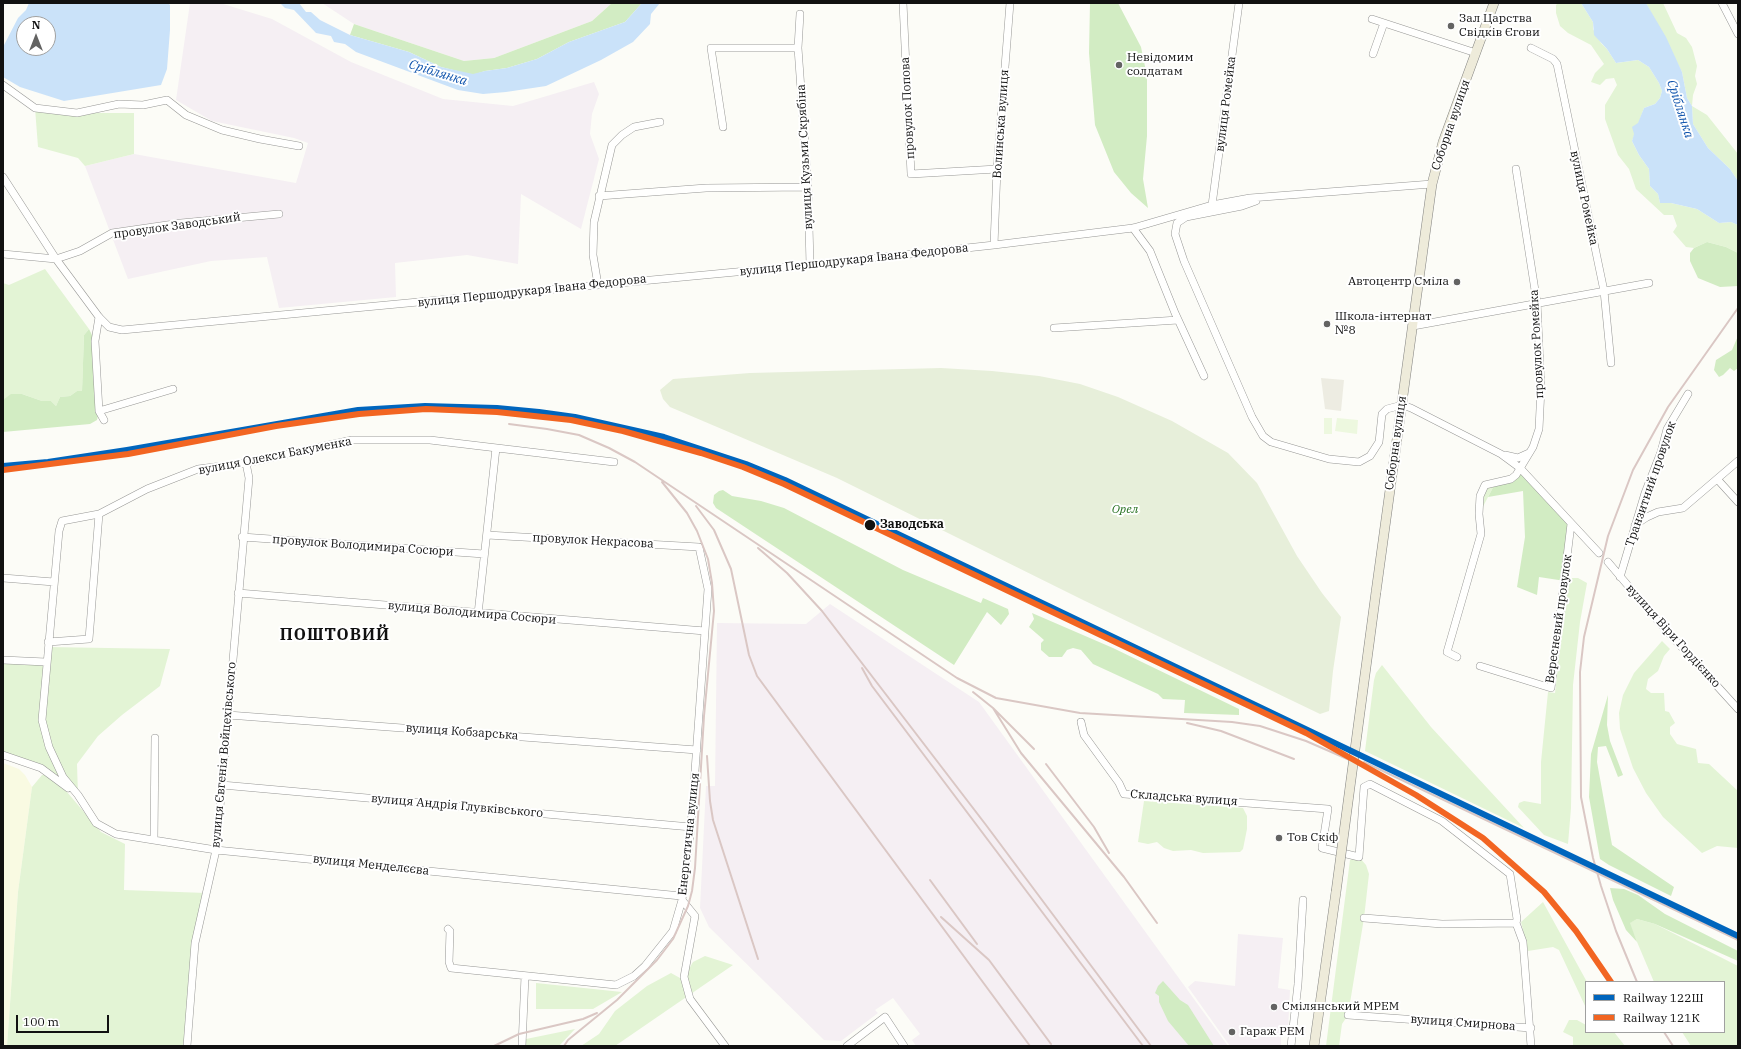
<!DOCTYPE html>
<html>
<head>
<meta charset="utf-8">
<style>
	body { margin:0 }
	#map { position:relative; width:1741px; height:1049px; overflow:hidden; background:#fcfcf7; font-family:"IBM Plex Serif",serif }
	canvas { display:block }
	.frame { position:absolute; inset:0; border:4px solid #111; pointer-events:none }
	.legend { position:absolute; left:1585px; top:981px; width:140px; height:52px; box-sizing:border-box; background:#fff; border:1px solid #a0a0a0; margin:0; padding:5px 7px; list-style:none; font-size:12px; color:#111 }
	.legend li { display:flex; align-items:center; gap:8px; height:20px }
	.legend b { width:20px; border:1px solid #a0a0a0 }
	.north { position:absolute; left:16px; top:16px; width:40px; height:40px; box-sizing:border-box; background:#fff; border:1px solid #a0a0a0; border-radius:50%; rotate:0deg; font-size:11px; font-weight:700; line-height:16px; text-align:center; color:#111 }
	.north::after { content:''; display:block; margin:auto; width:14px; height:18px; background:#636362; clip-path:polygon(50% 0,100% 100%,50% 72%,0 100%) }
	.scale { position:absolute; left:16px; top:1015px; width:93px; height:18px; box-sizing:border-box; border:2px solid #111; border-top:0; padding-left:5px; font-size:12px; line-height:14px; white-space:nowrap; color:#111; -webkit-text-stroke:3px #fff; paint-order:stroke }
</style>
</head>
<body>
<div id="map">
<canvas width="1741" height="1049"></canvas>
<div class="frame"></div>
<ul class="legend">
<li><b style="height:5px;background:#0065bd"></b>Railway 122Ш</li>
<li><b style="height:5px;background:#f26522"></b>Railway 121К</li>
</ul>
<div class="north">N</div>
<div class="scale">100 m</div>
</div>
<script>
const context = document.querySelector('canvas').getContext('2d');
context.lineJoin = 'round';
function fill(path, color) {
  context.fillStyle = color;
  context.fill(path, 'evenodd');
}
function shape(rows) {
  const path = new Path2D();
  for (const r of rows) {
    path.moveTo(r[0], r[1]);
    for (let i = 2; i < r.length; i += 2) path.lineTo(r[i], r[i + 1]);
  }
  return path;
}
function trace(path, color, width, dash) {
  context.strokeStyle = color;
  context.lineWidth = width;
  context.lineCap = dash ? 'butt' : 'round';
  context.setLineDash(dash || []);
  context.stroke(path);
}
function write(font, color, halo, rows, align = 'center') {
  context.font = font + ' "IBM Plex Serif",serif';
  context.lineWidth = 4;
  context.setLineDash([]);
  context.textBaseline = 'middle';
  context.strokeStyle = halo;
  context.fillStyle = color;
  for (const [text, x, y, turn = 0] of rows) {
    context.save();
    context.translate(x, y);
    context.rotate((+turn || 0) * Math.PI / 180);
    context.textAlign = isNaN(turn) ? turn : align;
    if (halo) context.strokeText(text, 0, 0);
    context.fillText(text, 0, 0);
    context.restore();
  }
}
const industrial = shape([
	[190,3,220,3,272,19,351,62,443,99,513,106,594,82,599,94,592,114,590,134,599,159,581,229,521,194,518,264,467,255,395,263,396,297,279,308,267,257,211,261,128,279,85,166,134,154,296,183,308,143,294,138,212,121,176,100],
	[322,3,612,3,592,21,494,58,464,61,354,24],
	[830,604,979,702,1228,1046,916,1046,912,1040,920,1034,893,998,875,1010,878,1013,841,1041,824,1040,709,927,700,908,706,786,715,786,717,623,806,624],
	[1238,934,1283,938,1278,988,1290,990,1288,1030,1281,1029,1281,1046,1230,1046,1188,987,1195,981,1235,986]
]);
const farmland = shape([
	[3,763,19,769,25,775,32,787,18,892,7,1046,3,1046]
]);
const green = shape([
	[1558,3,1581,3,1593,22,1593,29,1601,43,1607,49,1616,63,1638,60,1649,67,1659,83,1662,91,1660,98,1655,104,1644,108,1632,141,1639,155,1649,169,1650,186,1658,194,1660,203,1671,203,1697,209,1719,223,1731,222,1738,225,1738,253,1726,247,1707,242,1694,248,1686,247,1673,232,1677,226,1673,215,1664,215,1636,189,1629,169,1618,155,1605,119,1605,105,1617,85,1614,78,1606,79,1600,85,1591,82,1595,73,1604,64,1591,45,1568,33,1560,26,1556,13,1556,5],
	[1646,3,1663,3,1677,33,1686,38,1692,47,1697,66,1695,76,1697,84,1693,95,1692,106,1707,115,1738,154,1738,181,1730,169,1708,148,1693,124,1692,106,1687,98,1682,72],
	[35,108,77,113,134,113,134,154,85,166,78,158,38,147],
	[45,269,89,329,84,335,82,392,77,391,70,396,60,397,56,406,51,401,42,401,22,394,3,400,3,404,3,283,9,285],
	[1496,482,1479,514,1485,485],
	[1568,578,1578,578,1587,583,1580,622,1573,685,1571,808,1568,844,1544,835,1518,807,1519,803,1524,801,1541,804,1541,762,1548,692,1555,693],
	[1662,641,1670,649,1664,656,1658,671,1648,679,1646,689,1651,693,1664,693,1665,711,1669,712,1675,723,1670,727,1670,734,1677,744,1696,749,1698,763,1709,764,1738,791,1738,848,1717,846,1702,853,1663,817,1646,793,1633,768,1620,729,1619,713,1623,695,1634,673],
	[47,647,170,649,160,686,122,715,98,736,77,764,78,795,41,768,3,755,3,660,45,662],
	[1382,665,1431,727,1524,828,1365,751,1374,680,1376,673],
	[42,775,45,775,67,792,101,832,125,844,124,890,206,893,198,923,187,1046,7,1046,18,892,32,787],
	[1144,801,1243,808,1247,816,1247,829,1243,849,1240,852,1203,853,1191,850,1173,851,1164,848,1157,842,1148,844,1138,842],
	[1359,857,1366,865,1369,874,1364,918,1348,1015,1342,1024,1339,1046,1326,1046,1350,860],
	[1543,902,1587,982,1586,1008,1559,950,1553,947,1528,951,1521,922],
	[1637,919,1655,924,1738,966,1738,1046,1691,1046,1682,1032,1724,1032,1724,982,1654,982,1629,923],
	[705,956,733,965,615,1046,581,1046,599,1034,615,1011,647,986,671,973,680,978,684,977,693,962],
	[536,983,622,992,593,1009,536,1009],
	[1569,1020,1577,1020,1586,1025,1588,1033,1614,1032,1625,1046,1573,1046,1573,1037,1563,1032],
	[575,1029,559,1046,526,1046,526,1039]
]);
const forest = shape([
	[612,3,642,3,625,22,569,42,537,59,507,68,485,71,473,75,441,67,409,52,350,35,354,24,464,61,494,58,592,21],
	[1090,3,1118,3,1141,47,1147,76,1147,136,1143,179,1148,208,1131,193,1114,172,1095,125,1089,53],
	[1707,242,1726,247,1738,253,1738,286,1720,287,1698,278,1690,261,1690,253,1694,248],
	[89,329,95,341,99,411,97,420,90,424,3,432,3,400,11,394,22,394,42,401,51,401,56,406,60,397,70,396,77,391,82,391,84,335],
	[1738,336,1738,368,1734,371,1730,368,1723,375,1719,377,1714,370,1716,360,1732,350],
	[1519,470,1571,524,1565,581,1539,577,1537,595,1517,587,1525,537,1523,491,1488,497,1496,482,1511,479],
	[723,490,732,496,761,501,784,508,903,570,981,603,983,598,1008,609,1009,614,1001,625,987,612,954,665,716,508,713,503,714,495,719,491],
	[1032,613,1113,648,1239,709,1239,715,1184,713,1185,700,1163,699,1158,694,1093,664,1081,650,1073,648,1067,650,1062,657,1049,657,1041,650,1041,643,1044,640,1029,627,1034,619],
	[1608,695,1607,725,1610,741,1623,775,1618,777,1606,746,1598,747,1597,762,1612,845,1674,887,1671,896,1609,865,1600,859,1589,797,1591,754],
	[1610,888,1624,889,1638,895,1665,914,1738,951,1738,961,1655,924,1637,919,1630,923,1637,942,1626,930,1613,900],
	[1163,981,1180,1000,1188,1005,1214,1046,1189,1046,1168,1021,1159,1002,1159,996,1155,993,1158,986]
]);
const cemetery = shape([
	[941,368,992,371,1039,376,1080,384,1118,397,1172,421,1228,453,1257,483,1297,556,1322,593,1341,617,1333,671,1329,711,1320,714,1083,600,837,478,670,407,663,399,660,390,673,379,750,373]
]);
const pitch = shape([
	[1324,418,1332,418,1332,434,1324,434],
	[1337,418,1358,420,1357,434,1335,431]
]);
const plaza = shape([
	[1321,378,1344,380,1341,411,1325,409]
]);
const water = shape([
	[29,3,168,3,170,5,170,30,167,69,161,85,64,101,20,87,3,77,3,47,18,18,26,10],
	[24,24,48,24,48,48,24,48],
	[280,3,299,3,306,12,311,12,320,20,350,35,409,52,441,67,473,74,485,71,507,68,537,59,569,42,625,22,642,3,660,3,651,14,650,24,633,42,601,60,546,86,506,92,483,94,458,90,356,52,345,44,334,42,331,36,316,33,294,10,285,8],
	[1581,3,1646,3,1666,37,1682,72,1687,98,1692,106,1693,124,1708,148,1730,169,1738,181,1738,225,1731,222,1719,223,1697,209,1671,203,1660,203,1658,194,1650,186,1649,169,1639,155,1632,141,1634,134,1632,127,1638,123,1644,108,1655,104,1660,98,1662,91,1659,83,1649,67,1638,60,1616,63,1607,49,1594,35,1593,22]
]);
const minor = shape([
	[903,3,911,174,997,169],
	[1722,3,1738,34],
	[800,14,798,48,808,187,810,265],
	[1372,19,1476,53],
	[1531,48,1553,59,1557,64,1604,291,1611,363],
	[1373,54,1384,23],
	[3,85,35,108,77,113,119,104,143,105,167,100,186,115,222,130,260,139,299,146],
	[723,127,711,48,798,48],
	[3,177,56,259,99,317,109,327,122,330,810,265,994,245,1133,228,1212,205,1250,198,1432,184],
	[599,196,706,188,808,187],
	[1256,201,1242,206,1186,217,1177,223,1175,234,1184,261,1252,417,1263,436,1271,442,1329,459,1359,462,1370,456,1379,442,1382,414,1387,409,1402,405,1411,408,1501,454,1520,468,1599,553],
	[1212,205,1239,3],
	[1133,228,1150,251,1175,313,1204,376],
	[994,245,997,169,1010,3],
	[3,254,56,259,80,251,112,233,181,223,279,214],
	[598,285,593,255,594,222,612,145,622,135,634,127,660,122],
	[99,317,95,341,99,411,104,420],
	[1413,326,1649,283],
	[1054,328,1178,320],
	[99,411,173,389],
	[1505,455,1518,458,1529,453],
	[614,462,430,440,352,440,246,463,198,469,147,489,99,514,62,521,59,531,42,720,49,747,63,777,78,795,96,823,116,834,216,850,681,896],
	[1718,480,1738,502],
	[1635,525,1647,517,1658,512,1683,508,1738,461],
	[242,537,484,554],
	[1608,562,1658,621,1738,709],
	[1620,577,1645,493,1661,452,1667,429,1688,394],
	[3,578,54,582],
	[238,593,705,631],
	[478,614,496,448],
	[48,642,89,639,99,514],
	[1457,657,1447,652,1481,534,1479,514,1480,496,1485,485,1511,479,1516,475,1533,447,1539,429,1541,388,1537,303,1516,169],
	[3,660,46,662],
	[1480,666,1551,688,1571,524],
	[228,715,697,750],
	[1081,722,1084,735,1119,783,1124,794,1328,809,1322,848,1359,857,1364,787,1370,784,1442,821,1510,874,1517,919,1516,923,1523,942,1531,1046],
	[3,755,41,768,68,788],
	[222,785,691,827],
	[154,840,155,738],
	[682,900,695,916,684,977,690,999,725,1046],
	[1364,918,1442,924,1516,923],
	[448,929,450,931,449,962,451,968,616,985,634,976,645,966,673,931,682,900,691,827,708,589,699,547,487,535],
	[1348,1015,1531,1028],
	[187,1046,195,943,216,850,222,785,249,478,246,463],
	[522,1046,525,976],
	[847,1046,885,1017,904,1046],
	[1291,1046,1298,984,1303,900]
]);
const major = shape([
	[1376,592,1432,184,1443,142,1494,3],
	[1314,1046,1336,892]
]);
const rail = shape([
	[509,424,547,429,579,435,609,448,635,462,957,678,996,698,1080,713,1232,722,1260,726,1306,741,1368,768],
	[696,506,714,530,731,569,749,655,757,676,1030,1046],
	[758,548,787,573,822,611,986,825,1151,1046],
	[862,668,872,686,1143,1046],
	[973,692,993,708,1034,749],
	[993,708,1021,753,1124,877,1157,923],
	[1187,723,1221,731,1294,759],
	[1306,733,1337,749],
	[707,756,710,801,713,820,758,959],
	[1364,762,1738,940],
	[1046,764,1094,827,1109,853],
	[930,880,977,944],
	[941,917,989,960,1051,1044],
	[1637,982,1616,931,1601,886,1593,858,1581,797,1580,672,1584,637,1608,536,1633,470,1668,407,1738,308],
	[1664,1032,1673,1046],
	[494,1046,519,1034,583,1019,597,1013],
	[564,1046,568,1040,617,1000,657,960,673,939,688,906,692,891,695,868,704,716,714,611,712,583,708,559,697,531,687,513,662,482]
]);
const majorBridge = shape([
	[1336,892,1376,592]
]);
const rail1 = shape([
	[3,466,48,462,127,450,358,410,425,406,497,408,539,412,575,417,664,437,746,464,785,480,1738,936]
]);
const rail2 = shape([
	[3,470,128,454,276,426,359,414,426,409,497,412,571,420,623,431,701,453,743,467,784,484,1258,710,1306,733,1416,795,1483,838,1544,892,1576,931,1611,982]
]);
const markers = [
	[1451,26,4,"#636362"],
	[1119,65,4,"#636362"],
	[1457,282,4,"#636362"],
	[1327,324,4,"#636362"],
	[870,525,6,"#111"],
	[1279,838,4,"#636362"],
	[1274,1007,4,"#636362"],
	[1232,1032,4,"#636362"]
];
const poiNames = [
	["Зал Царства",1459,19],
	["Свідків Єгови",1459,33],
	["Невідомим",1127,58],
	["солдатам",1127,72],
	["Автоцентр Сміла",1449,282,"right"],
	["Школа-інтернат",1335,317],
	["№8",1335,331],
	["Тов Скіф",1287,838],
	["Смілянський МРЕМ",1282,1007],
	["Гараж РЕМ",1240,1032]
];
const streetNames = [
	["вулиця Ромейка",1226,104,-83],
	["провулок Попова",908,108,-93],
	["Волинська вулиця",1001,124,-86],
	["Соборна вулиця",1451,125,-71],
	["вулиця Кузьми Скрябіна",805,157,-93],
	["вулиця Ромейка",1584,198,78],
	["провулок Заводський",177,226,-8],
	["вулиця Першодрукаря Івана Федорова",854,260,-6],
	["вулиця Першодрукаря Івана Федорова",532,291,-6],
	["провулок Ромейка",1537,344,-93],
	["Соборна вулиця",1396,443,-82],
	["вулиця Олекси Бакуменка",275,456,-11],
	["Транзитний провулок",1651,484,-71],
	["провулок Некрасова",593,541,3],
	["провулок Володимира Сосюри",363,546,4],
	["вулиця Володимира Сосюри",472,613,5],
	["Вересневий провулок",1559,619,-82],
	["вулиця Віри Гордієнко",1673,636,48],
	["вулиця Кобзарська",462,732,4],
	["вулиця Євгенія Войцехівського",224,755,-85],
	["Складська вулиця",1184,798,4],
	["вулиця Андрія Глувківського",457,806,5],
	["Енергетична вулиця",689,834,-84],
	["вулиця Менделєєва",371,865,6],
	["вулиця Смирнова",1463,1023,4]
];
const parkNames = [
	["Орел",1125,510]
];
const stopNames = [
	["Заводська",880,525]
];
const waterNames = [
	["Сріблянка",438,73,17],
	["Сріблянка",1680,109,72]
];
const districtNames = [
	["ПОШТОВИЙ",335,635]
];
fill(industrial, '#f5eff3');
fill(farmland, '#f9fae2');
fill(green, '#e3f4d5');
fill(forest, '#d2ecc3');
fill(cemetery, '#e7efda');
fill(pitch, '#edf8df');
fill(plaza, '#edece2');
fill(water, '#cae2f9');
trace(minor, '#979795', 8);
trace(major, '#848482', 10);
trace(minor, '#fffffe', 7);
trace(major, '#eeebda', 9);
trace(rail, '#dac7c4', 2);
trace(majorBridge, '#848482', 10, []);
trace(majorBridge, '#eeebda', 9);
trace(rail1, '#0065bd', 6);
trace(rail2, '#f26522', 6);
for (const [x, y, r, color] of markers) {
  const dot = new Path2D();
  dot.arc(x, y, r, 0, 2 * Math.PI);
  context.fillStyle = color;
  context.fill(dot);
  trace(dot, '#fff', 1.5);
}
write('12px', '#111', '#fff', poiNames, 'left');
write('12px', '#111', '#fff', streetNames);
write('italic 12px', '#216e1b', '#fff', parkNames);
write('bold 12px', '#111', '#fff', stopNames, 'left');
write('italic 13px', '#1054ad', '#fff', waterNames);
context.letterSpacing = '1px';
write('bold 16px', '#111', '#fff', districtNames);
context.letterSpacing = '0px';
</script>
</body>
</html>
